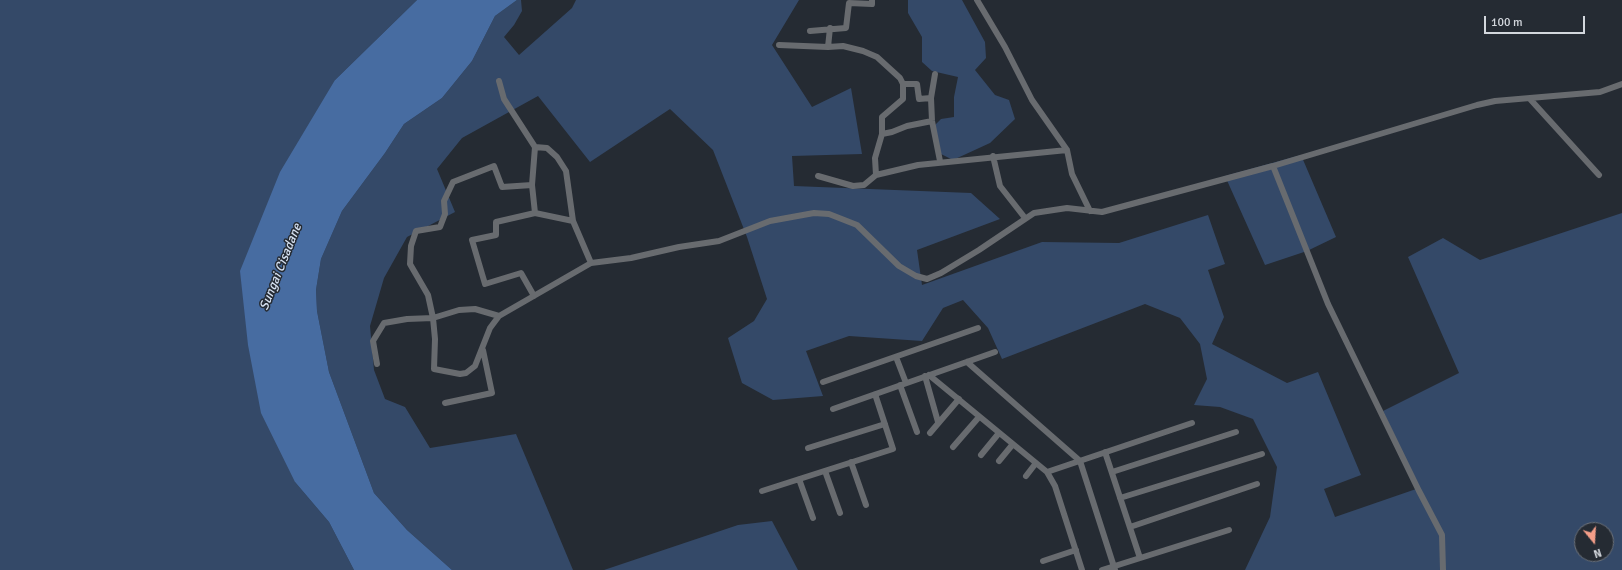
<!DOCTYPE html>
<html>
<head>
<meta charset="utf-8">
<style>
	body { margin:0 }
	#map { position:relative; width:1622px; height:570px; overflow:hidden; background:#252b33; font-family:Signika,sans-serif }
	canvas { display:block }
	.north { position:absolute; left:1574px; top:522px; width:40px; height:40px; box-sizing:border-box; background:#252b33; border:1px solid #6b7077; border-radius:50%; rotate:162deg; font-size:11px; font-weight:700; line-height:16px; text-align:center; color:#d3d7dd }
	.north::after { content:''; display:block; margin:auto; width:14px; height:18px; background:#f49e89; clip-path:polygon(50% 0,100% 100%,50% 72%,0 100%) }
	.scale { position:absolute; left:1484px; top:16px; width:101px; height:18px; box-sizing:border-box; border:2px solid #d3d7dd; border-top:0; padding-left:5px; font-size:12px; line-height:14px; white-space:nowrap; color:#d3d7dd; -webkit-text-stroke:3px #252b33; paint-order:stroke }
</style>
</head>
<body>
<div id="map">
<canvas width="1622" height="570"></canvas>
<div class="north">N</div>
<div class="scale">100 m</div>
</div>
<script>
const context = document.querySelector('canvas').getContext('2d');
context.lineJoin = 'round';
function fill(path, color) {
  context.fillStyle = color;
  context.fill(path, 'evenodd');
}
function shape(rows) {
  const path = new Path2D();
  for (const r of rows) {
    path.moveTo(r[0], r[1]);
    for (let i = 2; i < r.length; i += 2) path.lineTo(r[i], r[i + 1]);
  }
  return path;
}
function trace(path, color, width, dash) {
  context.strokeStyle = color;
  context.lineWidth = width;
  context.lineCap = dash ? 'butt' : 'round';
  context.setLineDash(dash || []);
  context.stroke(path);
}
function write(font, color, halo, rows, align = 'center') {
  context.font = font + ' Signika,sans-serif';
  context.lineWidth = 3;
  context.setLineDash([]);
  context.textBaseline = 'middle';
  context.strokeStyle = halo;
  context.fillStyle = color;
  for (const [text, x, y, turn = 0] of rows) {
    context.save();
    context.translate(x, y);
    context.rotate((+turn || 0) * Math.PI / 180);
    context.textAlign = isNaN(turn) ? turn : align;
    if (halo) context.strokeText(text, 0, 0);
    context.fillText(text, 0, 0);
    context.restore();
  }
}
const green = shape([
	[0,0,417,0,335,80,295,482,329,522,354,570,0,570],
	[517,0,521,0,522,11,514,25,504,37,519,55,572,8,576,0,799,0,772,45,812,107,851,88,862,154,792,156,794,186,971,193,1000,219,917,250,922,285,1042,242,1119,243,1208,215,1225,264,1208,270,1224,317,1212,344,1287,383,1318,372,1361,475,1324,489,1335,517,1419,488,1383,411,1459,373,1408,257,1443,238,1480,260,1622,213,1622,570,1245,570,1270,517,1277,467,1253,419,1220,407,1194,405,1207,379,1200,344,1180,318,1145,304,1002,359,988,328,963,300,943,308,922,341,849,336,806,351,823,396,773,400,742,383,728,338,754,321,767,299,747,237,713,150,670,109,590,162,538,96,462,138,437,169,455,212,407,237,384,278,370,326,374,370,385,399,405,407,430,448,516,434,573,570,452,570,407,530,374,493,329,372,317,311,316,290,321,259,342,211,385,153,404,124,442,98,472,61,495,16],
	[1582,530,1606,530,1606,554,1582,554],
	[908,0,962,0,985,42,986,58,975,70,995,95,1009,100,1015,119,990,143,953,160,937,152,932,128,941,119,954,117,954,97,958,77,932,71,922,62,922,37,908,13],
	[1301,155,1336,237,1307,251,1265,265,1225,176],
	[772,521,798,570,604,570,738,525]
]);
const water = shape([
	[417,0,517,0,495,16,472,61,442,98,404,124,385,153,342,211,321,259,316,290,317,311,329,372,374,493,407,530,452,570,354,570,329,522,295,482,261,413,248,345,240,271,280,172,335,80]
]);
const minor = shape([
	[977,0,1005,47,1032,100,1067,150,1072,174,1090,211],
	[810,31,846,28,849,3,872,4,872,0],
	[779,45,828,47,830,28],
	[828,47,843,46,863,51,877,57,900,78,903,84,903,99,882,117,882,134,875,158,876,175],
	[935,74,931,98,932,121,940,161],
	[499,81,504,99,535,147,547,148,557,157,566,171,573,221,591,263],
	[903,84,917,84,919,99,931,98],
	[1530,99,1599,175],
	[882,134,892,132,907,126,932,121],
	[993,156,1000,186,1025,218],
	[1273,166,1328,304,1419,491,1442,535,1443,570],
	[818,176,853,186,864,185,876,175,918,165,1067,150],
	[532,185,502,187,494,166,453,182,444,201,445,214,440,227,416,231,411,246,410,264,428,295,433,318,435,339,434,369,460,374,466,373,475,366,490,328,499,316,591,263,631,258,679,247,719,241,770,221,814,213,829,214,857,225,899,266,916,276,927,279,941,273,979,250,1034,213,1067,208,1102,212,1273,166,1477,105,1495,101,1600,92,1622,84],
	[535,213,532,185,535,147],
	[534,296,521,273,485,284,472,240,496,235,496,222,535,213,573,221],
	[896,357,906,383],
	[967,362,1080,461,1115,570],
	[377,364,373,341,384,323,407,319,433,318,459,310,475,309,499,316],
	[929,375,1047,472,1055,486,1082,570],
	[925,376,938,422],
	[823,382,978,328],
	[900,385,917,432],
	[445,403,492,393,483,350],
	[833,409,995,352],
	[930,433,959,399],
	[953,447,979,417],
	[808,448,885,424],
	[1105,452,1140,558],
	[981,455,999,433],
	[999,461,1013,444],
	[851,462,866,505],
	[825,471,840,513],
	[1047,472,1192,423],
	[1112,472,1236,432],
	[1026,476,1036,463],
	[799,479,813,518],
	[762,491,893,449,875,394],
	[1120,498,1262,454],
	[1130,527,1257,484],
	[1043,561,1076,550],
	[1102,570,1229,530]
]);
const waterNames = [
	["Sungai Cisadane",281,267,-68]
];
fill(green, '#344968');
fill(water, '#476ca1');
trace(minor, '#686b6f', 6);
write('italic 13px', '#d5e0f0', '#252b33', waterNames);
</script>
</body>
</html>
